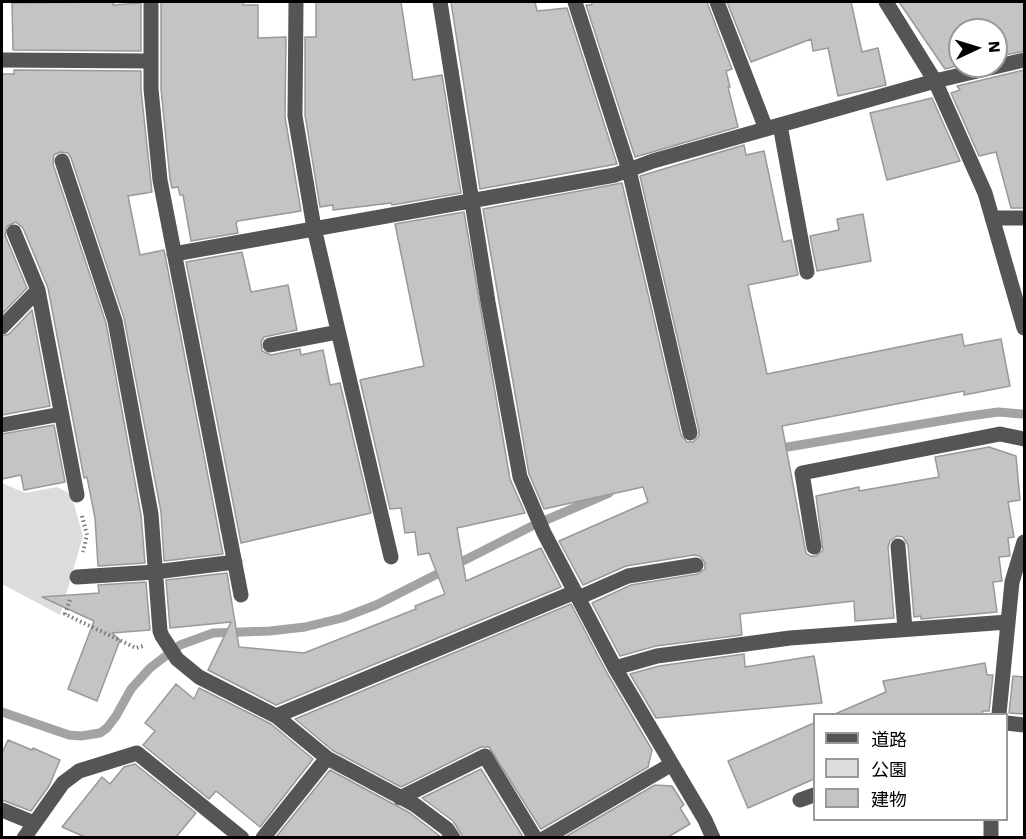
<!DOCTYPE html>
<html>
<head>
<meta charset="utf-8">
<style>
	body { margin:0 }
	#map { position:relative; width:1026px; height:839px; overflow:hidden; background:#fff; font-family:"Work Sans","Noto Sans JP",sans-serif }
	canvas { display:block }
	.frame { position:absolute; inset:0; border:3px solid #000; pointer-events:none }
	.legend { position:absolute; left:813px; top:713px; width:195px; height:108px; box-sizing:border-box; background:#fff; border:2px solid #999; margin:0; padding:8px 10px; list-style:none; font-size:18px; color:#000 }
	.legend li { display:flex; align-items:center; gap:12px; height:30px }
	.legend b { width:30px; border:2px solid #999 }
	.north { position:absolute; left:948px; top:18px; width:60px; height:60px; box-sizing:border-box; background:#fff; border:2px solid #999; border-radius:50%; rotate:86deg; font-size:16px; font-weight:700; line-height:24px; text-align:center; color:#000 }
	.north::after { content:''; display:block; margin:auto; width:21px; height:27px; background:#000; clip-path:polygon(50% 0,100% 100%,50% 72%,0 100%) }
</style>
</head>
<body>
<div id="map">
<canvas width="1026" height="839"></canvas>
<div class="frame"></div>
<ul class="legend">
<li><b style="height:8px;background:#555"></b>道路</li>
<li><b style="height:16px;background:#dcdcdc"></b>公園</li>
<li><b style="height:16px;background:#c4c4c4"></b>建物</li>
</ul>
<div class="north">N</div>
</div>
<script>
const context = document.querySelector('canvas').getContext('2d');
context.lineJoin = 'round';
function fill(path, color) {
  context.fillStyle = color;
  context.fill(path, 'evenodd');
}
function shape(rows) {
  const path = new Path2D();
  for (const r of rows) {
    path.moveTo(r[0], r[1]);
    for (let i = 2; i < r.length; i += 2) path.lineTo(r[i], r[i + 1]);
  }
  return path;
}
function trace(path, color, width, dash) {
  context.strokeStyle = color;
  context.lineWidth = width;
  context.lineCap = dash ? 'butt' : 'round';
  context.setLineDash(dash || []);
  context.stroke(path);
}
const green = shape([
	[2,483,25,493,57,487,71,494,83,536,60,615,2,584]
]);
const stream = shape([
	[776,449,963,417,998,412,1022,414],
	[546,520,609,493],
	[2,712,69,735,81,736,100,733,107,728,116,716,131,689,150,668,180,645,213,633,270,631,305,627,342,618,376,605,532,526]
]);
const building = shape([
	[113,2,113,5,141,3,141,51,13,50,12,3,113,2],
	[161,2,243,2,243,5,258,5,258,38,286,37,285,117,301,211,238,221,236,223,238,233,191,241,183,195,180,195,178,187,172,188,170,179,161,89,161,2],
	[316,2,401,2,413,80,442,75,461,193,392,205,391,203,333,210,333,205,320,207,305,115,305,37,316,37,316,2],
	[451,2,535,2,537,11,567,8,617,164,480,189,451,2],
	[591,2,707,2,732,69,726,71,730,87,728,87,738,127,635,157,586,5,592,5,591,2],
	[727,2,851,2,862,52,878,48,886,85,838,96,828,48,813,51,811,39,751,62,727,2],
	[899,2,1024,2,1024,51,996,57,996,30,960,30,960,65,945,69,899,2],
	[14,70,141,71,141,90,152,192,128,196,140,255,164,250,223,554,164,561,161,512,124,318,71,158,68,153,60,152,54,155,53,164,106,323,141,515,145,563,98,566,95,518,87,477,84,478,48,288,23,228,16,222,7,226,5,235,27,288,2,314,2,74,14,74,14,70],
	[1024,70,1024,208,1011,208,996,152,979,156,951,93,960,90,957,86,1024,70],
	[932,98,960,161,887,180,870,113,932,98],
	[744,145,746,155,764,151,783,242,791,240,798,275,748,285,767,374,962,334,964,346,1001,339,1010,386,964,395,964,391,782,426,806,553,810,556,816,556,823,550,816,496,859,487,859,491,939,477,935,457,989,447,1016,456,1020,500,1008,502,1014,537,1008,538,1010,556,999,557,1002,581,993,582,997,612,921,619,921,616,914,617,908,545,903,537,897,536,890,541,888,547,894,618,855,621,854,601,740,614,742,635,656,646,620,656,592,603,631,585,698,574,705,569,705,563,700,556,694,555,626,566,583,585,559,541,648,502,643,487,544,509,529,474,483,209,622,183,681,435,687,442,693,442,699,436,699,431,640,176,744,145],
	[464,212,510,479,525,513,457,528,466,581,541,548,561,587,276,705,208,670,231,622,170,628,166,580,227,573,239,647,304,653,416,609,415,606,445,594,429,553,418,555,415,532,405,533,401,508,390,509,360,380,424,366,395,224,464,212],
	[863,214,871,261,817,271,810,236,839,230,837,219,863,214],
	[242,252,251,292,288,285,297,330,264,337,261,342,262,351,271,355,300,349,301,355,323,350,330,385,340,383,371,513,241,543,186,262,242,252],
	[32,310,50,406,2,415,2,336,9,334,32,310],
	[54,425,65,482,24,490,21,475,2,479,2,434,54,425],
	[146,582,150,630,112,633,120,640,97,701,68,689,94,621,42,597,99,593,98,585,146,582],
	[571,604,607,673,652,750,648,767,541,829,489,747,481,747,401,787,332,750,295,719,571,604],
	[744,654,745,667,814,656,822,703,656,718,630,674,659,666,744,654],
	[985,663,987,675,993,675,989,711,982,711,983,714,835,714,886,692,883,681,985,663],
	[1013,676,1024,677,1024,714,1009,713,1013,676],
	[176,684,194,699,199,688,271,724,313,759,260,827,216,791,209,799,143,745,155,731,145,723,176,684],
	[814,723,814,779,748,808,728,761,814,723],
	[8,740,32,750,33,748,60,760,49,786,31,811,2,800,2,753,8,740],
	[135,764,196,813,176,837,85,837,62,827,102,777,110,784,124,767,135,764],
	[481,769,523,837,463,837,453,821,422,798,481,769],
	[330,770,410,813,441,837,276,837,330,770],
	[655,785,672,786,684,805,680,808,690,824,668,837,565,837,655,785]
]);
const path = shape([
	[82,516,87,535,83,552],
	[70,600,65,614,136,648,143,646]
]);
const minor = shape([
	[151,2,151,89,160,180,241,595],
	[296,2,295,116,314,228,391,557],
	[440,2,488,302,520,477,544,533,615,668,705,820,713,838],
	[575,2,629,170,690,433],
	[717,2,766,129],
	[886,2,935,81,985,193,1024,328],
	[2,60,151,61],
	[780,125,807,272],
	[62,161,115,321,151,514,160,631,162,636,177,659,199,677,276,716,327,758,415,805,447,829,453,838],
	[992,218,1024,218],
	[14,232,38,290,77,495],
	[174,254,615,175,653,161,935,81,1024,60],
	[2,327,38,290],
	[270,345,338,332],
	[2,425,61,414],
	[898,546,905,629],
	[814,547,802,473,1000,434,1024,439],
	[77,577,155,572,235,562],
	[578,598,628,576,696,565],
	[615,668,657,656,790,638,1008,622],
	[999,714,1012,582,1024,542],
	[276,716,575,592],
	[1006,723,1024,725],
	[400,798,485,756,535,838],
	[800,800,814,795],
	[2,810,34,823],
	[24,838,63,783,79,771,137,753,242,838],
	[263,838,327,758],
	[545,838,672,764],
	[991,838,991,820]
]);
fill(green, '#dcdcdc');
trace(stream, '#a3a3a3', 9);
fill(building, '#c4c4c4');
trace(building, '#999', 1.5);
trace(path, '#777', 4, [1.5, 3]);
trace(minor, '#555', 15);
</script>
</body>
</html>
